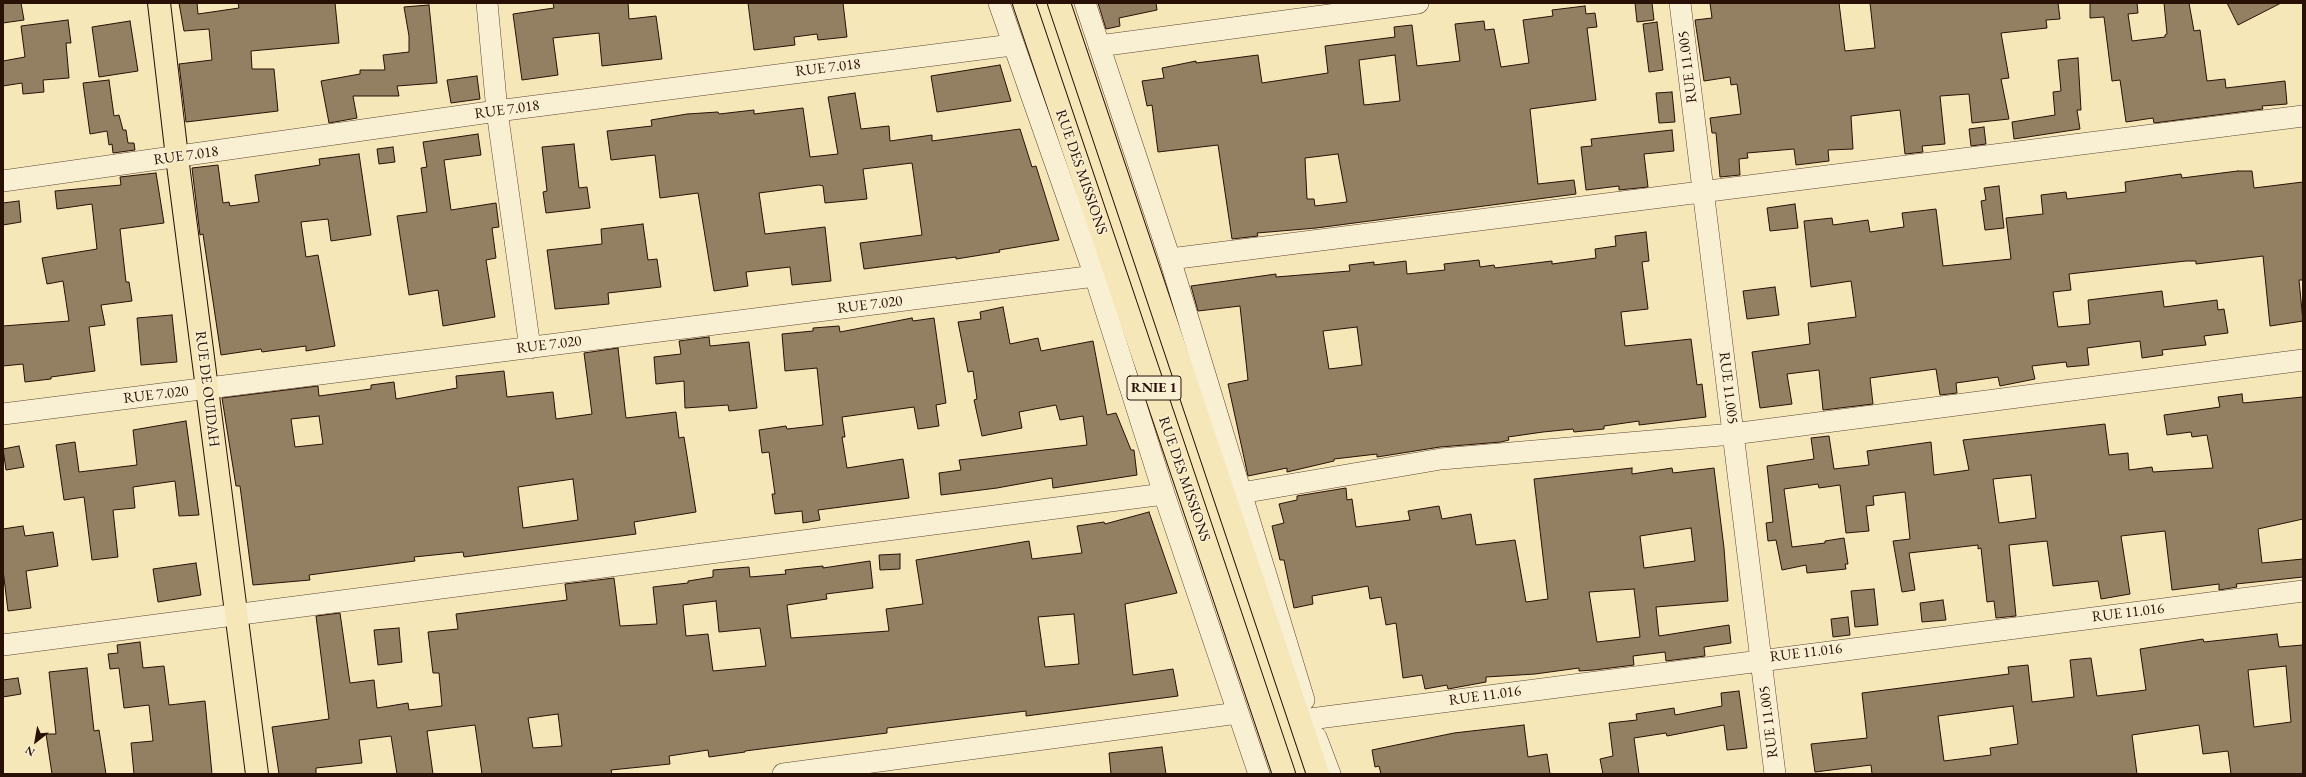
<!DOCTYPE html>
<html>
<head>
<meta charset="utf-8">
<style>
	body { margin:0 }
	#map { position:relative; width:2306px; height:777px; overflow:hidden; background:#f6e7b9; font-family:"EB Garamond",serif }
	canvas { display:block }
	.frame { position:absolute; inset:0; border:4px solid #281005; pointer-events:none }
	.north { position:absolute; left:16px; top:721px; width:40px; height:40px; -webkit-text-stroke:3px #f9efd2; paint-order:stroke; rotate:211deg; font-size:11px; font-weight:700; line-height:16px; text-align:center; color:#281005 }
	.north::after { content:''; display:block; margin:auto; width:14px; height:18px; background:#281005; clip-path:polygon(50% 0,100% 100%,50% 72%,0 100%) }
</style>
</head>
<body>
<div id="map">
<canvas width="2306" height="777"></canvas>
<div class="frame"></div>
<div class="north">N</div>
</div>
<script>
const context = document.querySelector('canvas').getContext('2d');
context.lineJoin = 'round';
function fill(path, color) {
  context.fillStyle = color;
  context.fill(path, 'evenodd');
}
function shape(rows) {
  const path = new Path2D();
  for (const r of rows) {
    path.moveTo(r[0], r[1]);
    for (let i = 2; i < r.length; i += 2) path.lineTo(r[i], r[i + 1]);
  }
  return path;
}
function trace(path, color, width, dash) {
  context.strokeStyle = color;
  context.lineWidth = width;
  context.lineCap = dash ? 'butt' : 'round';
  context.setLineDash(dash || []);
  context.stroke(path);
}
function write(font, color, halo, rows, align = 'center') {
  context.font = font + ' "EB Garamond",serif';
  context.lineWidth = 3;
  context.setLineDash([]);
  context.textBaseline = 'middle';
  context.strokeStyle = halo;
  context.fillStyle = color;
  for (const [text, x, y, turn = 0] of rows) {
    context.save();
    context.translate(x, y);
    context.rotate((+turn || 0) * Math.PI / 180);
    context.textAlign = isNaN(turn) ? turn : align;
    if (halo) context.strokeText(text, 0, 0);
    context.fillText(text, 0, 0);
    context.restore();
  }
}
const building = shape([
	[3,3,21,3,24,20,3,23,3,3],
	[179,3,197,3,198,14,239,8,238,3,335,3,339,43,251,51,252,69,274,69,278,111,186,122,179,64,212,60,209,29,184,31,179,3],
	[553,3,628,3,629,19,656,16,662,59,602,66,599,33,553,38,558,75,522,80,513,14,554,8,553,3],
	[748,3,843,3,847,37,818,40,817,34,794,37,795,45,754,50,748,3],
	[1098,3,1156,3,1157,10,1119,18,1120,26,1106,29,1098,3],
	[1635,3,1652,3,1654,20,1637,22,1635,3],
	[1710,3,1839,3,1845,51,1875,48,1870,3,2058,3,2060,19,2046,20,2047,28,2001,33,2009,78,2001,79,2009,119,1972,123,1969,94,1940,96,1945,144,1922,146,1923,152,1905,154,1900,110,1851,116,1853,149,1828,150,1829,161,1796,165,1794,149,1747,153,1748,158,1739,159,1740,175,1720,177,1716,133,1712,133,1710,118,1741,114,1737,84,1731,85,1730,77,1704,81,1695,20,1712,18,1710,3],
	[2090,3,2137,3,2138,13,2128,14,2132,41,2165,37,2165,35,2167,34,2164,3,2189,3,2194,31,2200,30,2207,81,2225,79,2226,88,2285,81,2287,104,2262,106,2263,109,2154,123,2153,118,2126,122,2120,80,2112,81,2104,17,2090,18,2090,3],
	[2227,3,2281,3,2238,25,2227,3],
	[429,5,437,83,397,86,399,96,353,96,357,118,329,123,321,81,360,74,360,70,385,70,383,55,409,52,409,36,404,7,429,5],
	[1585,6,1586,14,1595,13,1597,27,1587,28,1596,100,1530,109,1538,184,1574,180,1576,194,1316,228,1257,233,1258,236,1232,239,1218,145,1158,152,1152,105,1147,106,1142,81,1164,78,1162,68,1196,61,1196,63,1258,55,1262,83,1328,73,1325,46,1395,37,1394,27,1412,25,1417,66,1460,61,1455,24,1484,21,1485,30,1494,29,1501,67,1529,63,1523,20,1553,16,1552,10,1585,6],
	[1395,55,1400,101,1364,105,1359,60,1395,55],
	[1338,154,1347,202,1315,206,1314,199,1307,199,1305,158,1338,154],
	[68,20,71,43,66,43,69,78,43,80,44,92,23,94,22,83,3,86,3,61,25,57,21,26,68,20],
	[130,21,138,71,99,77,92,27,130,21],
	[1657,22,1663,70,1649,72,1643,24,1657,22],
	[2078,58,2081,110,2077,110,2080,129,2014,139,2012,122,2055,115,2053,92,2061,91,2058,60,2078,58],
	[1000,65,1011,101,937,112,931,76,1000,65],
	[477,76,480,99,451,103,447,80,477,76],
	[109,80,114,116,119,115,123,130,126,130,128,143,134,143,135,150,113,153,112,144,109,145,107,131,90,134,83,83,109,80],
	[1672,92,1675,122,1659,123,1656,93,1672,92],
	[855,93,861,129,889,126,890,141,932,135,932,141,1020,129,1032,167,1036,166,1059,240,999,250,1000,252,956,259,956,257,864,269,860,243,922,235,912,163,863,169,867,199,825,203,823,186,819,185,759,193,765,234,825,227,831,281,792,285,790,267,746,272,748,286,714,291,698,193,660,198,655,155,611,160,607,131,652,126,651,120,687,114,718,112,719,114,754,110,754,114,803,108,810,157,838,154,828,97,855,93],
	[1984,127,1986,144,1971,146,1969,129,1984,127],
	[1672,130,1674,151,1644,154,1648,187,1619,190,1619,186,1586,190,1581,147,1592,146,1591,139,1672,130],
	[478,134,481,155,444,160,451,210,496,203,499,227,492,228,496,258,486,260,495,317,443,326,438,290,409,295,397,216,427,212,421,168,427,167,423,142,478,134],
	[574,144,579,188,587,187,590,208,546,213,543,192,547,191,542,147,574,144],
	[393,147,395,162,379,164,377,149,393,147],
	[359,154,371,235,331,241,328,219,301,222,306,257,318,255,335,346,306,351,306,346,262,352,261,349,221,355,203,234,200,235,192,168,218,165,223,203,229,202,230,206,259,202,255,175,320,165,319,159,359,154],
	[2238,171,2252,171,2254,188,2303,182,2303,280,2299,280,2303,321,2270,326,2263,256,2196,264,2196,261,2186,261,2069,274,2071,290,2053,292,2058,327,2090,324,2088,300,2162,291,2164,307,2217,300,2218,310,2224,309,2228,333,2204,336,2206,345,2162,350,2163,355,2142,358,2140,341,2087,348,2089,365,2067,367,2066,362,2032,366,2035,379,2000,386,1998,377,1956,383,1957,393,1940,395,1936,369,1870,378,1873,404,1823,410,1819,370,1787,374,1792,404,1760,408,1752,352,1810,344,1808,323,1856,317,1851,281,1811,287,1804,221,1832,218,1833,225,1868,220,1870,232,1904,227,1902,213,1936,209,1943,266,2011,259,2006,218,2043,214,2041,195,2066,192,2067,199,2126,192,2125,182,2181,174,2182,178,2238,171],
	[156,173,164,223,120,229,126,282,129,282,132,301,101,305,105,325,89,327,95,371,51,377,51,379,25,382,23,364,3,366,3,326,69,321,63,281,47,284,42,258,97,249,92,204,57,209,55,191,121,185,120,177,156,173],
	[1999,186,2004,228,1985,230,1981,201,1986,200,1984,188,1999,186],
	[19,201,21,222,3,225,3,203,19,201],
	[1795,204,1798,228,1770,231,1767,208,1795,204],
	[643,224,648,260,657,259,661,287,608,293,609,304,555,309,547,250,602,244,601,229,643,224],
	[1646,232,1649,261,1642,262,1648,309,1621,312,1625,346,1691,339,1697,385,1702,384,1706,417,1639,425,1639,421,1604,426,1604,429,1574,432,1573,429,1543,432,1508,437,1509,440,1501,442,1440,447,1377,457,1377,454,1334,459,1334,461,1287,472,1287,468,1248,476,1228,384,1248,380,1240,306,1198,311,1191,286,1276,274,1276,277,1350,271,1349,265,1374,262,1374,265,1406,261,1407,274,1445,270,1444,264,1479,260,1480,267,1494,265,1495,268,1552,261,1552,264,1596,258,1595,249,1616,246,1615,236,1646,232],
	[1357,327,1362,365,1329,369,1323,331,1357,327],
	[1775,287,1779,315,1747,319,1743,291,1775,287],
	[1003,307,1010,344,1038,338,1041,351,1093,341,1107,415,1116,413,1131,450,1134,450,1137,475,1053,488,1052,478,997,488,941,495,939,473,961,470,959,460,1087,445,1083,416,1060,420,1056,405,1019,412,1022,428,982,436,974,400,977,399,973,371,968,372,958,322,981,319,980,312,1003,307],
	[172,315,177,362,141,365,137,318,172,315],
	[912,318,913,321,934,318,946,403,936,405,939,426,918,429,914,407,842,417,845,437,842,437,847,468,903,459,909,498,818,510,820,520,803,523,802,511,775,514,772,494,775,494,769,452,762,453,759,430,786,426,787,429,823,425,817,368,785,371,782,334,813,331,813,328,839,326,840,332,912,318],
	[709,337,710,346,749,342,757,408,729,411,728,405,685,408,684,381,656,384,654,357,681,354,679,341,709,337],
	[618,348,626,418,676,412,679,438,684,437,696,512,634,522,636,534,464,557,463,552,414,557,415,561,309,575,310,580,253,585,240,486,236,486,222,398,318,386,319,396,371,389,371,385,394,382,396,399,457,388,456,376,504,371,507,397,553,392,556,419,592,414,584,353,618,348],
	[319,416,323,444,295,447,291,419,319,416],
	[573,479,578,520,523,528,518,487,573,479],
	[2242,394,2243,403,2303,397,2303,519,2258,529,2262,563,2303,559,2303,577,2236,584,2237,587,2219,590,2219,584,2172,590,2165,531,2121,536,2130,594,2101,599,2098,581,2053,586,2047,541,2009,545,2016,616,1996,618,1994,601,1987,602,1981,548,1978,549,1978,545,1909,553,1915,590,1902,592,1893,541,1910,539,1905,492,1873,496,1874,505,1866,506,1869,531,1846,533,1840,485,1819,488,1818,484,1784,489,1792,547,1825,543,1825,541,1844,538,1848,564,1845,564,1846,569,1807,573,1806,565,1782,570,1776,540,1768,541,1766,523,1773,522,1767,466,1814,459,1811,438,1829,436,1834,469,1869,465,1867,451,1931,442,1934,475,1969,470,1963,440,2105,424,2109,455,2128,453,2129,470,2152,467,2153,472,2213,468,2207,435,2192,437,2191,432,2167,435,2164,415,2220,407,2218,397,2242,394],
	[2031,475,2036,518,1999,523,1993,479,2031,475],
	[186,421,199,515,179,516,175,481,133,487,135,508,113,510,118,557,92,560,84,497,64,500,56,445,75,442,79,472,137,465,133,430,186,421],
	[19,446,24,467,6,470,3,449,19,446],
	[1632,468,1632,474,1672,468,1673,473,1714,468,1724,548,1728,601,1656,607,1659,636,1729,625,1731,643,1704,647,1705,656,1666,661,1665,652,1633,656,1634,665,1594,670,1579,671,1579,668,1535,674,1486,677,1486,682,1448,689,1447,685,1425,689,1422,675,1403,678,1396,623,1386,625,1381,597,1370,599,1368,586,1312,596,1313,604,1294,608,1284,560,1280,560,1272,526,1284,523,1279,504,1297,500,1297,496,1346,488,1347,500,1352,499,1356,527,1410,520,1408,511,1439,506,1442,519,1471,514,1476,545,1515,540,1526,602,1548,599,1534,479,1632,468],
	[1691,528,1695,561,1644,568,1640,536,1691,528],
	[1634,589,1640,637,1597,642,1589,592,1634,589],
	[1149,512,1177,593,1125,604,1133,675,1173,669,1178,696,1026,716,1026,711,887,728,887,733,745,751,745,752,709,757,708,750,669,756,670,764,611,770,612,774,482,774,475,725,427,731,433,774,397,774,391,736,359,740,362,763,316,768,316,774,279,774,272,727,329,719,316,616,340,613,350,683,374,680,377,708,408,703,409,710,442,706,439,673,433,673,428,632,458,629,456,614,567,600,565,584,614,578,620,626,657,624,653,587,688,583,688,581,713,577,713,570,749,567,750,577,786,574,785,570,802,568,823,566,823,568,870,561,873,588,826,594,827,599,787,605,791,638,889,631,886,609,923,604,916,560,1029,541,1032,559,1082,553,1077,526,1104,522,1105,524,1149,512],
	[716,601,719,632,760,628,766,666,713,671,708,634,686,636,683,605,716,601],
	[1074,614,1079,664,1045,667,1038,617,1074,614],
	[558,714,562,746,533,748,528,718,558,714],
	[23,526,25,536,53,532,58,566,26,571,31,608,8,611,3,570,3,529,23,526],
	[900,554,900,569,880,570,879,555,900,554],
	[196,563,201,595,158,602,153,569,196,563],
	[1874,589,1878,625,1855,627,1851,591,1874,589],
	[1943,600,1946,620,1922,622,1920,603,1943,600],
	[1848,617,1850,635,1833,637,1831,619,1848,617],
	[399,628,402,662,378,665,374,630,399,628],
	[2277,634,2279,647,2303,645,2303,774,2231,774,2228,751,2203,754,2199,725,2132,735,2137,774,1872,774,1871,765,1815,772,1811,744,1867,738,1862,693,2009,674,2008,667,2028,665,2032,702,2074,697,2070,660,2091,658,2097,696,2146,690,2140,649,2203,639,2204,642,2277,634],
	[2286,666,2291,722,2254,727,2248,670,2286,666],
	[2013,706,2018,744,1990,748,1991,755,1944,761,1938,716,2013,706],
	[140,642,143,668,164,666,169,705,205,701,212,774,134,774,131,743,153,741,149,705,124,708,119,668,110,669,108,654,118,653,117,645,140,642],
	[87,668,94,731,99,730,106,774,52,774,46,734,56,734,49,672,87,668],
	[18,678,21,694,3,697,3,680,18,678],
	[1739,691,1747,748,1727,750,1724,725,1667,736,1666,733,1634,738,1639,774,1603,774,1600,759,1613,756,1609,723,1637,720,1636,714,1674,708,1675,715,1722,706,1721,693,1739,691],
	[1524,725,1528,757,1547,754,1550,774,1381,774,1379,766,1375,767,1372,750,1454,733,1524,725],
	[1162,747,1166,774,1111,774,1109,753,1162,747]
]);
const minor = shape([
	[487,3,497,111,530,348],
	[999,3,1095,276,1164,494,1259,774],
	[1085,3,1170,259,1304,700],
	[1680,3,1775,774],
	[1099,46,1418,3],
	[3,181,497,111,1012,45],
	[1170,259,2303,116],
	[3,414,1095,276],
	[1241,493,1441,459,1733,434,2303,360],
	[3,645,1164,494],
	[1310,719,2303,591],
	[1316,737,1330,774],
	[783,774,1238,713]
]);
const major = shape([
	[159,3,177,157,257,774]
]);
const highway = shape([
	[1024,3,1284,774],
	[1059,3,1318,774]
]);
const shields = [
	[1154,388,54]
];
const shieldNames = [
	["RNIE 1",1154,388]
];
const streetNames = [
	["RUE 11.005",1688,67,-97],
	["RUE 7.018",828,68,-7],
	["RUE 7.018",507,110,-8],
	["RUE 7.018",186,156,-8],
	["RUE DES MISSIONS",1081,172,71],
	["RUE 7.020",870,305,-7],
	["RUE 7.020",549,345,-7],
	["RUE 11.005",1728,388,83],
	["RUE DE OUIDAH",207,389,83],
	["RUE 7.020",156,395,-7],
	["RUE DES MISSIONS",1184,479,71],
	["RUE 11.016",2128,613,-7],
	["RUE 11.016",1806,653,-7],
	["RUE 11.016",1485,696,-8],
	["RUE 11.005",1769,722,-97]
];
fill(building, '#938063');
trace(building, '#281005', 1);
trace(minor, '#5c4632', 22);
trace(major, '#281005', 24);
trace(highway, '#281005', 24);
trace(minor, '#f9efd2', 21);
trace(major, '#f6e7b9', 22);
trace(highway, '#f6e7b9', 22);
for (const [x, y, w] of shields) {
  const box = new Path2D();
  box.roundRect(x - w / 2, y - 12, w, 24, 3);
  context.fillStyle = '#f9efd2';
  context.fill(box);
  trace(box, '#281005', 1);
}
write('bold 14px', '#281005', null, shieldNames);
write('15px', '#281005', '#f9efd2', streetNames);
</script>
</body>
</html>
